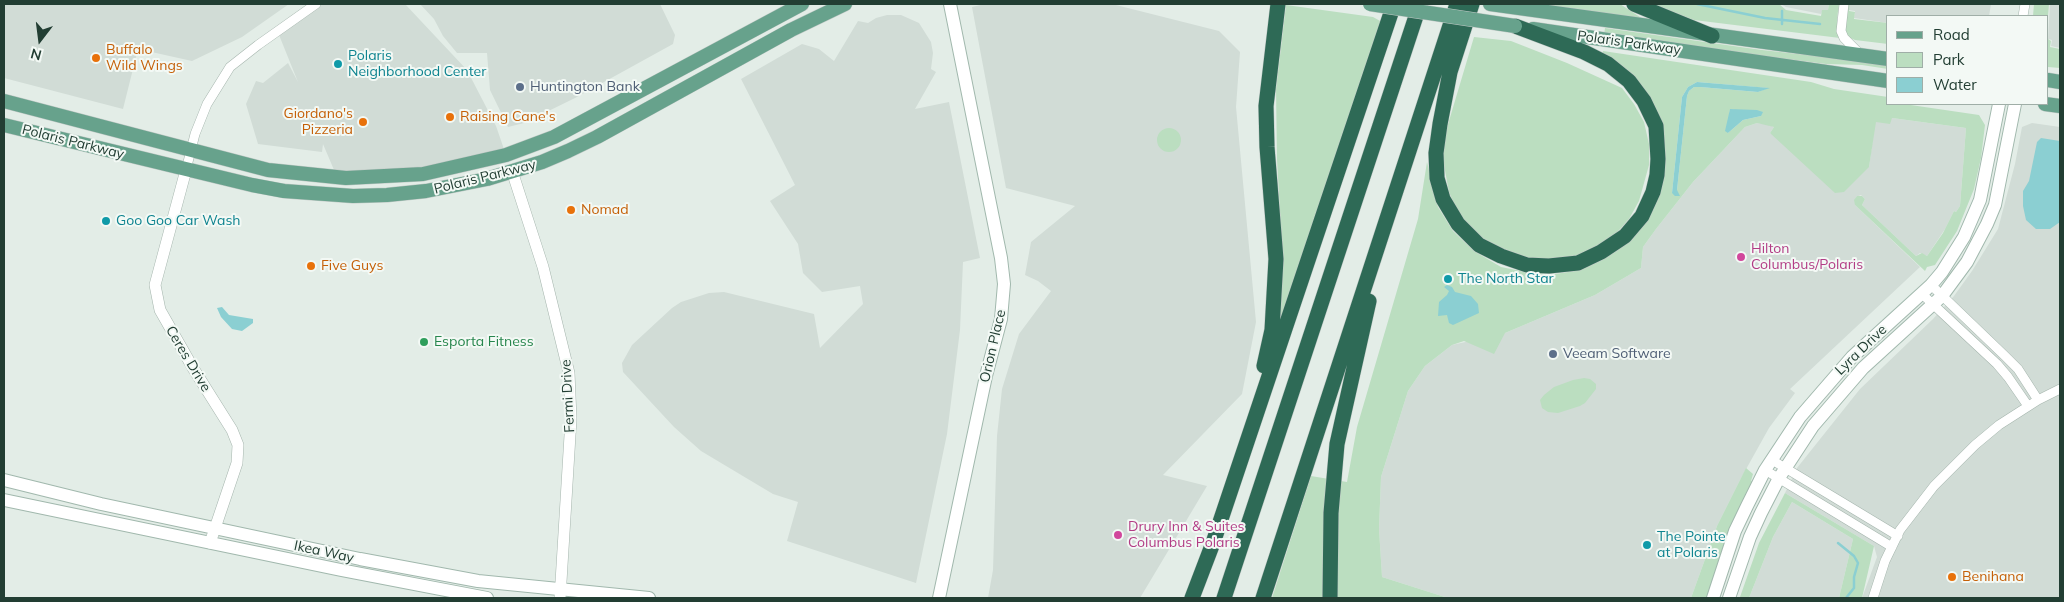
<!DOCTYPE html>
<html>
<head>
<meta charset="utf-8">
<style>
	body { margin:0 }
	#map { position:relative; width:2064px; height:602px; overflow:hidden; background:#e3ede7; font-family:Mulish,sans-serif }
	canvas { display:block }
	.frame { position:absolute; inset:0; border:5px solid #223e33; pointer-events:none }
	.legend { position:absolute; left:1886px; top:15px; width:162px; height:90px; box-sizing:border-box; background:#f3f9f5; border:1px solid #9faea7; margin:0; padding:6px 9px; list-style:none; font-size:15px; color:#223e33 }
	.legend li { display:flex; align-items:center; gap:10px; height:25px }
	.legend b { width:25px; border:1px solid #9faea7 }
	.north { position:absolute; left:15px; top:15px; width:50px; height:50px; -webkit-text-stroke:4px #f3f9f5; paint-order:stroke; rotate:195deg; font-size:14px; font-weight:700; line-height:20px; text-align:center; color:#223e33 }
	.north::after { content:''; display:block; margin:auto; width:18px; height:22px; background:#223e33; clip-path:polygon(50% 0,100% 100%,50% 72%,0 100%) }
</style>
</head>
<body>
<div id="map">
<canvas width="2064" height="602"></canvas>
<div class="frame"></div>
<ul class="legend">
<li><b style="height:6px;background:#67a28c"></b>Road</li>
<li><b style="height:14px;background:#bbdec0"></b>Park</li>
<li><b style="height:14px;background:#8bcfd2"></b>Water</li>
</ul>
<div class="north">N</div>
</div>
<script>
const context = document.querySelector('canvas').getContext('2d');
context.lineJoin = 'round';
function fill(path, color) {
  context.fillStyle = color;
  context.fill(path, 'evenodd');
}
function shape(rows) {
  const path = new Path2D();
  for (const r of rows) {
    if (r.length === 3) {
      path.moveTo(r[0] + r[2], r[1]);
      path.arc(r[0], r[1], r[2], 0, 2 * Math.PI);
      continue;
    }
    path.moveTo(r[0], r[1]);
    for (let i = 2; i < r.length; i += 2) path.lineTo(r[i], r[i + 1]);
  }
  return path;
}
function trace(path, color, width, dash) {
  context.strokeStyle = color;
  context.lineWidth = width;
  context.lineCap = dash ? 'butt' : 'round';
  context.setLineDash(dash || []);
  context.stroke(path);
}
function write(font, color, halo, rows, align = 'center') {
  context.font = font + ' Mulish,sans-serif';
  context.lineWidth = 4;
  context.setLineDash([]);
  context.textBaseline = 'middle';
  context.strokeStyle = halo;
  context.fillStyle = color;
  for (const [text, x, y, turn = 0] of rows) {
    context.save();
    context.translate(x, y);
    context.rotate((+turn || 0) * Math.PI / 180);
    context.textAlign = isNaN(turn) ? turn : align;
    if (halo) context.strokeText(text, 0, 0);
    context.fillText(text, 0, 0);
    context.restore();
  }
}
const built = shape([
	[4,4,289,4,242,37,192,61,138,49,123,109,4,78],
	[315,4,405,4,467,70,496,126,506,155,473,164,337,177,323,144,322,152,258,144,246,104,256,81,263,83,288,63,298,82,277,30],
	[420,4,660,4,675,35,673,44,575,98,524,123,508,127,490,90,487,53,457,53,443,36,434,19],
	[985,4,1112,4,1219,31,1240,52,1236,107,1256,322,1242,394,1163,475,1207,486,1140,598,988,598,993,570,997,436,1002,389,1019,334,1051,291,1038,281,1025,275,1031,242,1075,206,1006,188,972,7],
	[1781,4,1829,4,1828,10,1823,10,1821,14,1786,7],
	[1850,4,1991,4,1989,16,1888,16,1888,23,1854,18,1855,11,1849,10],
	[2050,4,2060,4,2060,48,2051,46,2052,40,2048,39],
	[887,15,901,15,919,23,931,42,933,53,931,69,936,72,915,109,949,102,980,258,963,262,960,330,947,434,916,583,787,541,798,502,773,494,701,451,674,427,623,372,622,363,632,345,672,308,681,302,709,293,724,292,814,314,820,348,863,304,860,286,822,292,803,273,798,244,770,201,795,185,741,79,802,44,819,49,834,61,858,21,868,23,876,18],
	[1892,118,1966,128,1960,206,1956,212,1954,211,1945,229,1927,256,1920,253,1916,256,1862,205,1865,199,1861,195,1856,197,1855,205,1920,267,1790,389,1795,393,1769,428,1740,480,1717,526,1691,598,1448,598,1382,577,1379,529,1381,477,1408,391,1425,366,1452,345,1505,333,1595,295,1641,268,1643,247,1656,229,1693,182,1745,127,1757,123,1766,124,1774,127,1770,133,1869,167,1875,122],
	[2032,123,2060,127,2060,598,1862,598,1877,557,1874,546,1785,493,1797,468,1860,389,1933,319,1954,296,1972,271,1998,229,2015,164,2022,127],
	[1792,502,1853,539,1839,598,1749,598,1773,537]
]);
const green = shape([
	[1537,4,1620,4,1643,19],
	[1652,4,1779,4,1786,10,1821,16,1822,10,1828,10,1829,4,1839,4,1837,19,1840,38,1694,20],
	[1846,4,1850,4,1849,11,1855,12,1854,19,1888,23,1888,44,1855,40,1848,37,1845,32],
	[2034,4,2049,4,2048,16,2033,16],
	[1286,5,1373,17,1382,22,1279,327,1281,230,1277,160,1276,89],
	[1605,28,1762,50,1888,64,1888,69,1862,65,1826,64,1604,35],
	[1474,37,1511,41,1567,63,1622,88,1634,104,1644,122,1649,144,1649,165,1639,201,1629,219,1613,237,1577,257,1531,259,1489,244,1468,225,1456,209,1449,192,1443,160,1443,141],
	[2048,39,2051,41,2050,47,2060,49,2060,68,2048,67],
	[1603,51,1811,82,1834,89,1888,97,1888,104,1904,104,1979,115,1985,125,1981,158,1974,189,1957,231,1935,265,1927,267,1925,271,1855,205,1854,200,1857,196,1862,196,1865,199,1862,205,1916,256,1922,253,1927,256,1943,233,1954,211,1956,212,1960,206,1966,128,1892,118,1890,124,1876,122,1869,167,1844,192,1835,193,1770,133,1774,127,1757,123,1745,127,1693,182,1656,229,1643,247,1641,268,1595,295,1505,333,1494,354,1464,341,1452,345,1425,366,1408,391,1381,477,1379,529,1382,577,1448,598,1272,598,1311,476,1347,482,1357,427,1418,219,1427,162,1438,207,1453,231,1474,251,1501,267,1521,271,1555,274,1581,270,1602,260,1618,250,1645,224,1656,199,1658,120,1602,55],
	[1697,82,1768,88,1758,92,1700,87,1694,87,1689,91,1687,96,1677,190,1672,193,1682,97,1688,87],
	[1730,109,1761,116,1743,120,1728,133],
	[1169,140,12],
	[1584,378,1590,379,1596,384,1596,389,1585,403,1580,406,1558,413,1548,412,1542,408,1540,400,1544,395,1554,387,1573,380],
	[1746,468,1753,474,1751,481,1755,480,1707,598,1691,598,1717,526],
	[1785,493,1874,546,1862,598,1839,598,1853,539,1792,502,1773,537,1749,598,1740,597,1759,543]
]);
const water = shape([
	[1697,82,1770,88,1758,92,1700,87,1694,87,1689,91,1687,96,1677,190,1680,196,1675,196,1672,193,1682,97,1688,87],
	[1730,109,1757,110,1763,112,1761,116,1743,120,1728,133,1725,131],
	[2041,138,2060,141,2060,222,2050,229,2036,229,2026,220,2023,206,2023,191,2029,181,2037,142],
	[1447,285,1452,287,1455,292,1471,296,1478,304,1479,313,1453,325,1449,323,1447,315,1438,316,1439,302,1447,295,1449,291,1444,287],
	[222,307,229,315,253,319,253,323,242,331,232,329,221,317,217,308]
]);
const stream = shape([
	[1697,4,1765,18,1820,24],
	[1782,11,1782,24],
	[1838,543,1854,556,1858,563,1854,577,1854,588,1846,598]
]);
const minor = shape([
	[1844,4,1841,31,1844,38,1862,56],
	[2023,16,2025,4],
	[186,170,195,134,207,104,230,67,258,45,316,4],
	[1931,285,2005,356,2018,369,2038,400],
	[1922,294,1997,364,2008,377,2028,406],
	[1772,460,1898,536],
	[1765,470,1892,547],
	[1873,598,1885,561,1900,530,1934,486,1975,445,1999,425,2038,400,2060,389]
]);
const tertiary = shape([
	[186,170,155,285,160,310,193,368,232,430,238,445,237,463,210,543],
	[512,171,543,267,569,373,571,419,560,598]
]);
const secondary = shape([
	[4,480,101,504,360,559,478,581,649,598],
	[4,500,341,570,487,598],
	[939,598,986,376,1001,319,1004,284,1001,258,950,4],
	[1713,598,1735,531,1747,506,1765,470,1800,417,1852,357,1931,285,1942,272,1964,237,1980,200,1999,104],
	[1729,598,1750,537,1761,513,1779,478,1813,426,1863,368,1942,296,1967,262,1987,224,1995,205,2015,104]
]);
const primary = shape([
	[1490,4,1888,59],
	[1533,29,1888,81],
	[2048,80,2060,82],
	[4,101,268,170,346,178,423,174,506,155,554,137,802,4],
	[2045,104,2060,106],
	[4,125,252,185,284,191,353,196,387,195,426,191,487,179,542,162,568,151,597,137,791,30,845,4]
]);
const motorway = shape([
	[1472,4,1450,72,1440,124,1436,153,1437,178,1443,199,1458,224,1479,245,1501,256,1527,265,1549,266,1578,263,1601,252,1625,236,1642,216,1653,192,1657,175,1658,159,1656,126,1644,101,1629,81,1608,64,1584,52,1515,26],
	[1634,4,1712,36],
	[1264,366,1272,330,1276,259,1267,147,1266,106,1278,4],
	[1192,598,1213,543,1394,4],
	[1224,598,1420,4],
	[1263,598,1457,4],
	[1330,598,1331,513,1337,444,1369,301]
]);
const primaryBridge = shape([
	[1370,4,1515,26]
]);
const markers = [
	[96,58,5,"#e8710a"],
	[338,64,5,"#0f9aa8"],
	[520,87,5,"#5c6f8a"],
	[450,117,5,"#e8710a"],
	[363,122,5,"#e8710a"],
	[571,210,5,"#e8710a"],
	[106,221,5,"#0f9aa8"],
	[1741,257,5,"#d1479c"],
	[311,266,5,"#e8710a"],
	[1448,279,5,"#0f9aa8"],
	[424,342,5,"#2e9e5b"],
	[1553,354,5,"#5c6f8a"],
	[1118,535,5,"#d1479c"],
	[1647,545,5,"#0f9aa8"],
	[1952,577,5,"#e8710a"]
];
const streetNames = [
	["Polaris Parkway",1629,43,8],
	["Polaris Parkway",73,142,14],
	["Polaris Parkway",485,177,-14],
	["Orion Place",993,346,-77],
	["Lyra Drive",1861,350,-44],
	["Ceres Drive",188,359,59],
	["Fermi Drive",568,396,-93],
	["Ikea Way",324,552,12]
];
const foodNames = [
	["Buffalo",106,50],
	["Wild Wings",106,66],
	["Giordano's",353,114,"right"],
	["Pizzeria",353,130,"right"],
	["Raising Cane's",460,117],
	["Nomad",581,210],
	["Five Guys",321,266],
	["Benihana",1962,577]
];
const cultureNames = [
	["Polaris",348,56],
	["Neighborhood Center",348,72],
	["Goo Goo Car Wash",116,221],
	["The North Star",1458,279],
	["The Pointe",1657,537],
	["at Polaris",1657,553]
];
const serviceNames = [
	["Huntington Bank",530,87],
	["Veeam Software",1563,354]
];
const hotelNames = [
	["Hilton",1751,249],
	["Columbus/Polaris",1751,265],
	["Drury Inn & Suites",1128,527],
	["Columbus Polaris",1128,543]
];
const leisureNames = [
	["Esporta Fitness",434,342]
];
fill(built, '#d1dcd6');
fill(green, '#bbdec0');
fill(water, '#8bcfd2');
trace(stream, '#8bcfd2', 2.5);
trace(minor, '#a5b5ad', 10);
trace(tertiary, '#a5b5ad', 12);
trace(secondary, '#a1b8ad', 14);
trace(primary, '#c1c9c6', 15);
trace(motorway, '#c1c9c6', 16);
trace(minor, '#fff', 9);
trace(tertiary, '#fff', 11);
trace(secondary, '#fff', 12);
trace(primary, '#67a28c', 14);
trace(motorway, '#2e6a56', 15);
trace(primaryBridge, '#c1c9c6', 15, []);
trace(primaryBridge, '#67a28c', 14);
for (const [x, y, r, color] of markers) {
  const dot = new Path2D();
  dot.arc(x, y, r, 0, 2 * Math.PI);
  context.fillStyle = color;
  context.fill(dot);
  trace(dot, '#f3f9f5', 2);
}
write('14px', '#223e33', '#f3f9f5', streetNames);
write('14px', '#c56008', '#f3f9f5', foodNames, 'left');
write('14px', '#0d838f', '#f3f9f5', cultureNames, 'left');
write('14px', '#4e5e75', '#f3f9f5', serviceNames, 'left');
write('14px', '#b23c85', '#f3f9f5', hotelNames, 'left');
write('14px', '#27864d', '#f3f9f5', leisureNames, 'left');
</script>
</body>
</html>
